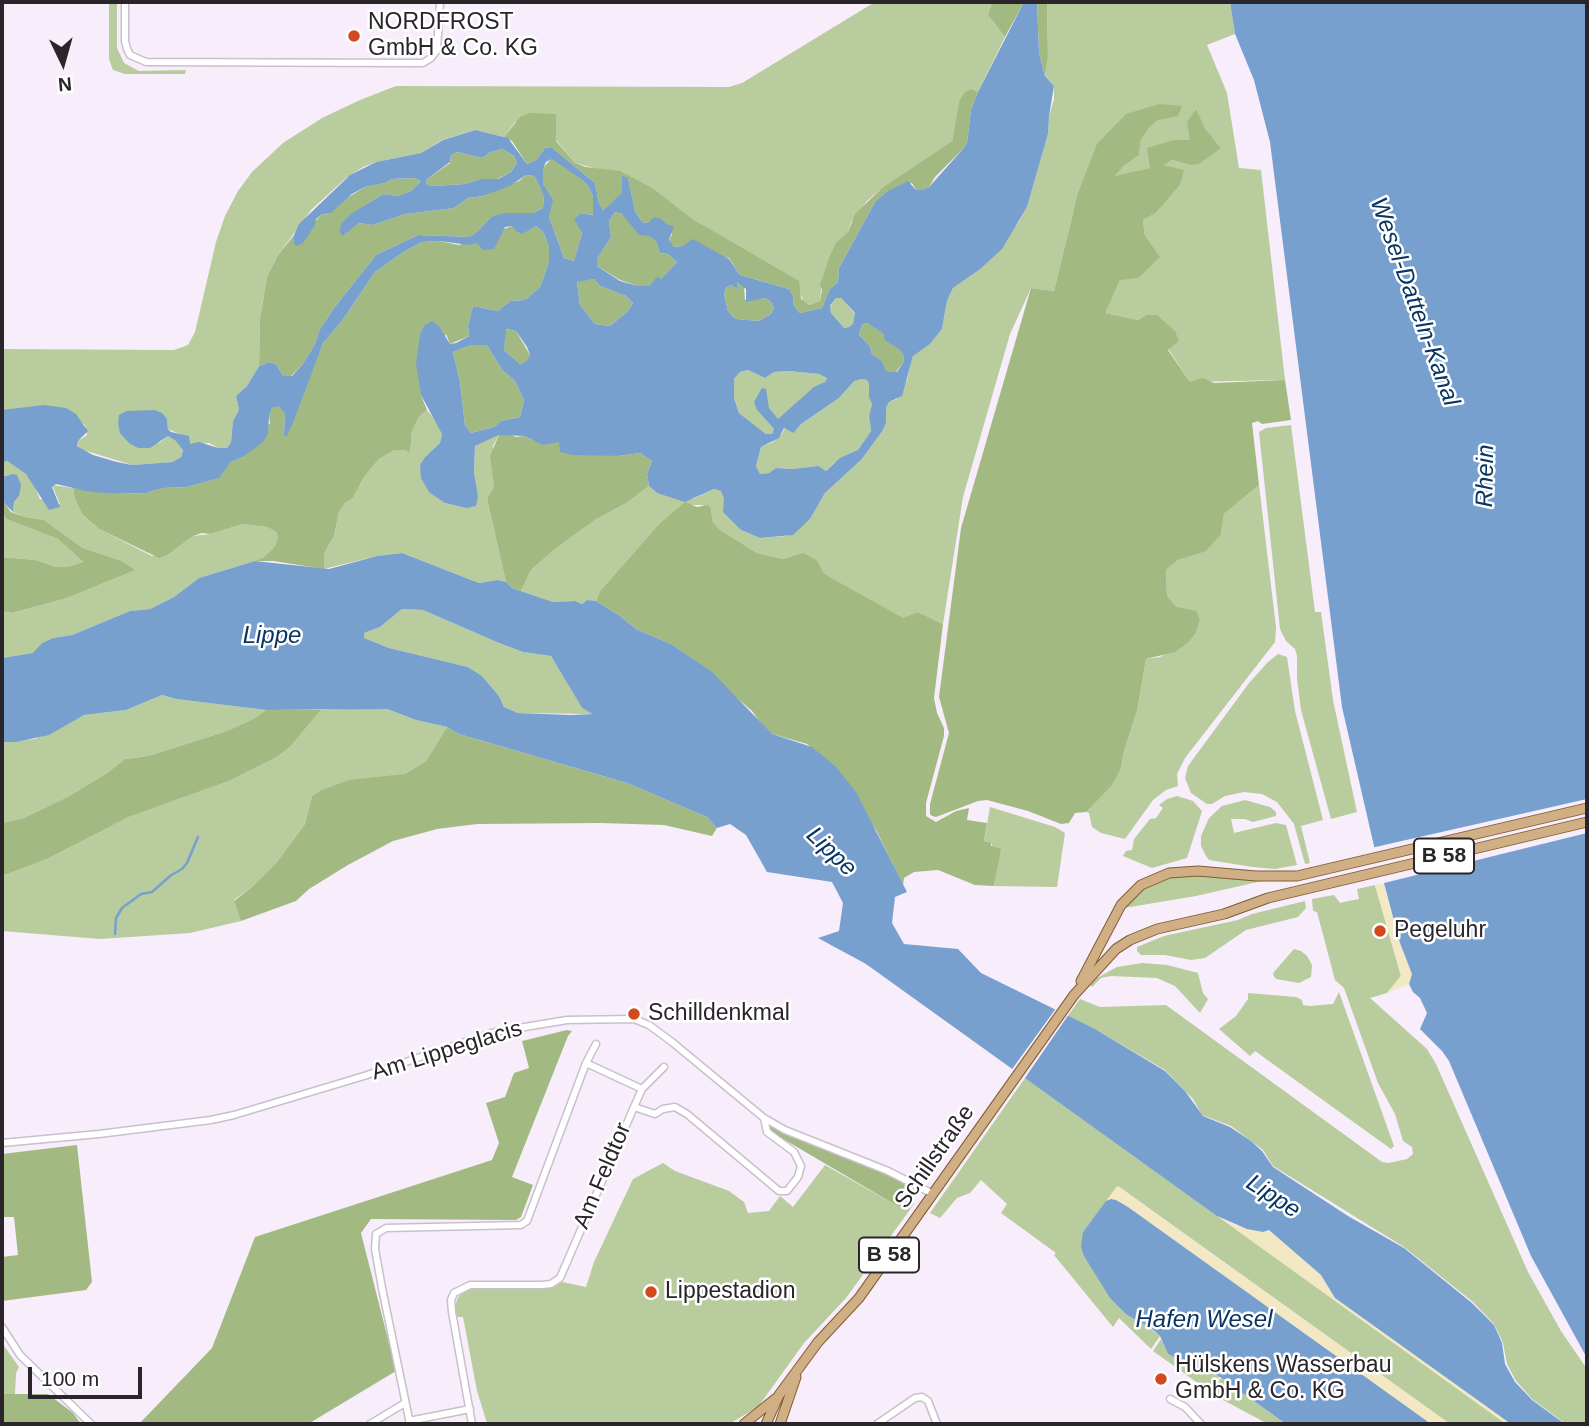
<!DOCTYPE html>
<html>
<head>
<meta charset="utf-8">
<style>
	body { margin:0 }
	#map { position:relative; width:1589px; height:1426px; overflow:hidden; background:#f8edfb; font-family:Arial,sans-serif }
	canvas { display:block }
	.frame { position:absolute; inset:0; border:4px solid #29252a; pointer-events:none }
	.north { position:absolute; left:28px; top:28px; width:70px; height:70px; -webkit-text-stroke:5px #fff; paint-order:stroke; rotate:175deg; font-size:19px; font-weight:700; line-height:28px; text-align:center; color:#29252a }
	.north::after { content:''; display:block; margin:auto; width:24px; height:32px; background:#29252a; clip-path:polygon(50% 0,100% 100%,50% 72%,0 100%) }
	.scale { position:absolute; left:28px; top:1367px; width:114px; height:32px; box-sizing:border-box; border:4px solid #29252a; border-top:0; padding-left:9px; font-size:21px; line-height:24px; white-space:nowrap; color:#29252a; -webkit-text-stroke:5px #fff; paint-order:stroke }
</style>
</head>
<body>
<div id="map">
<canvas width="1589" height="1426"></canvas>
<div class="frame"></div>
<div class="north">N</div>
<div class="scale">100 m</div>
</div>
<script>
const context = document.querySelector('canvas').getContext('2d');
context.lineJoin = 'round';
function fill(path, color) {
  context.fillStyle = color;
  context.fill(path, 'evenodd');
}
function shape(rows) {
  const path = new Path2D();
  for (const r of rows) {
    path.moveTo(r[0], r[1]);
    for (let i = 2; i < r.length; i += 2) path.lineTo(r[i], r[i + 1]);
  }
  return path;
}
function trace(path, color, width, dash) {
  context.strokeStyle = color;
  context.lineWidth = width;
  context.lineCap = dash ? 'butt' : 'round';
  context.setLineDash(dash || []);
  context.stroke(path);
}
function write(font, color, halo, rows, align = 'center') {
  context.font = font + ' Arial,sans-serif';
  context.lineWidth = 5;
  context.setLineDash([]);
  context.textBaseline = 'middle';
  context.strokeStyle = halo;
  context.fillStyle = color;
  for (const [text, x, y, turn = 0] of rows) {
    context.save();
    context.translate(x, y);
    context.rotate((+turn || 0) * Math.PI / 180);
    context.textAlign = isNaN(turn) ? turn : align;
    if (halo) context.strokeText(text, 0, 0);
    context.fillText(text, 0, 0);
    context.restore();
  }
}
const green = shape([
	[109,2,117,2,117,48,124,63,139,71,186,70,185,74,125,74,113,70,109,59],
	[875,2,992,2,988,15,1005,37,978,92,972,89,959,101,952,141,883,187,867,201,851,222,848,232,822,279,820,301,809,305,804,303,800,293,729,242,694,220,654,189,598,169,575,163,556,140,515,122,504,137,474,130,442,140,421,153,376,162,363,167,346,178,311,210,278,255,267,277,260,319,259,366,247,386,236,396,239,410,233,421,231,442,227,448,218,448,209,443,190,445,184,436,168,429,167,419,158,444,168,436,175,439,183,449,181,457,174,462,132,465,83,450,77,445,78,441,87,435,85,425,79,421,2,410,2,349,174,350,188,345,195,332,216,242,225,216,238,191,252,172,283,143,322,118,360,100,396,86,729,87,742,83],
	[1047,2,1230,2,1235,34,1207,45,1227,93,1239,168,1261,170,1285,380,1190,382,1146,315,1138,320,1104,313,1120,280,1145,236,1143,220,1156,213,1180,185,1183,170,1161,165,1172,160,1191,165,1221,148,1205,128,1195,109,1190,140,1174,140,1150,168,1114,177,1124,166,1139,155,1141,140,1149,128,1158,120,1159,104,1077,196,1054,291,1031,288,1010,334,963,497,943,624,918,612,903,619,830,577,824,573,817,560,810,557,784,559,757,553,719,529,713,522,711,509,702,505,689,505,658,525,600,591,596,601,587,600,582,604,575,601,553,602,521,591,531,570,555,549,595,520,628,502,649,486,657,493,693,499,714,489,722,491,741,530,760,538,786,536,810,519,825,493,862,459,883,430,886,423,886,408,889,402,897,399,907,380,913,355,930,344,942,329,947,301,953,288,979,270,1018,223,1027,207,1048,134,1049,116,1054,99,1054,86,1045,76,1048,57],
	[836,298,841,298,855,314,853,324,849,327,844,328,831,313,830,307],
	[748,370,765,378,774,372,789,371,819,374,827,378,825,382,777,420,769,408,762,388,757,410,774,429,772,434,766,434,739,413,734,398,734,379,740,372],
	[861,379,867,380,869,384,872,404,869,416,871,431,858,450,834,463,826,471,817,466,792,469,777,468,769,473,760,474,756,466,761,447,773,442,781,435,785,428,795,432,799,426,839,398,854,380],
	[427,410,437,422,442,434,440,443,426,456,445,503,466,508,478,496,474,472,475,446,499,435,493,446,494,486,487,499,506,582,498,580,479,583,402,553,377,556,324,569,324,554,334,536,339,512,345,503,353,498,364,477,379,459,395,450,405,450,410,452,412,431,419,417],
	[1291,425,1315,612,1321,612,1333,700,1357,812,1331,819,1301,710,1297,678,1297,656,1295,649,1286,641,1280,629,1259,432,1266,428],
	[7,461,26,474,32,481,40,499,60,504,52,485,73,488,75,499,82,514,99,529,152,556,169,554,193,536,210,534,243,524,267,527,276,532,278,538,275,546,264,557,255,561,199,578,174,597,150,609,130,611,72,635,53,638,42,643,34,653,2,658,2,611,12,613,67,598,136,570,122,561,83,548,44,520,25,517,13,512,14,502,19,496,9,475,2,477,2,463],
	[1259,485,1276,627,1275,642,1185,758,1177,774,1178,786,1166,790,1153,800,1125,839,1101,833,1092,827,1089,813,1086,812,1121,768,1124,751,1137,711,1146,659,1160,657,1189,642,1196,633,1200,620,1177,607,1167,596,1166,570,1178,560,1206,550,1221,533,1224,514],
	[2,511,6,519,58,539,83,562,67,567,56,567,36,560,2,557],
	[402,609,423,610,499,643,523,652,551,656,582,708,595,714,518,713,504,707,499,696,482,676,468,667,389,648,364,638,364,633,380,627],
	[1278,654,1287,657,1295,711,1323,820,1301,826,1310,863,1305,864,1294,824,1277,802,1262,794,1244,792,1225,796,1212,804,1207,804,1191,793,1185,778,1188,766,1249,683,1268,662],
	[162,695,176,699,266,710,255,718,227,731,148,756,125,759,107,773,71,795,24,818,2,823,2,742,35,739,84,715,126,710],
	[371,708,387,709,416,720,447,727,426,761,405,774,312,796,305,824,277,862,253,886,234,900,241,921,190,933,100,939,2,931,2,876,47,859,129,817,229,781,277,757,290,747,321,710],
	[1177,796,1193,801,1202,811,1187,858,1152,868,1123,856,1126,851,1132,850,1134,839,1150,819,1156,818,1163,808,1159,805,1167,799],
	[1245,800,1270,807,1276,812,1276,816,1253,822,1245,819,1231,819,1234,833,1276,823,1286,825,1297,865,1275,869,1253,867,1209,860,1206,856,1201,846,1201,836,1209,818,1222,806],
	[990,807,1055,827,1065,833,1057,887,994,886,1000,851,991,847,992,844,984,841],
	[1181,874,1275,878,1196,896,1124,908,1136,894,1145,888,1160,880],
	[1375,885,1401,976,1387,993,1370,998,1427,1049,1436,1064,1528,1272,1561,1331,1587,1369,1587,1424,1566,1424,1532,1399,1516,1381,1507,1364,1503,1343,1494,1324,1473,1302,1404,1247,1273,1166,1263,1150,1231,1126,1202,1115,1193,1099,1165,1070,1095,1029,1067,1017,1080,999,1100,1007,1166,1005,1382,1162,1389,1163,1407,1159,1413,1154,1412,1147,1403,1141,1395,1114,1378,1083,1344,988,1335,980,1317,912,1313,911,1312,899,1334,895,1340,903,1344,902,1359,899,1357,889],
	[1305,901,1306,908,1298,917,1246,930,1205,958,1191,960,1165,955,1141,955,1137,951,1137,947,1164,936,1238,920,1252,914],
	[1294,949,1301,951,1307,956,1312,965,1311,977,1299,983,1276,979,1273,975,1274,972],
	[1142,963,1167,965,1198,973,1203,993,1208,999,1200,1013,1175,986,1157,978,1111,976,1101,978,1092,987,1090,985,1097,978,1117,967],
	[1339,992,1394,1146,1391,1149,1255,1051,1250,1056,1219,1029,1236,1016,1248,999,1248,993,1296,997,1302,1000,1303,1005,1310,1006,1333,1004],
	[1025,1078,1407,1352,1506,1424,1450,1424,1118,1186,1083,1232,1127,1315,1142,1322,1160,1336,1151,1349,1119,1318,1113,1327,1054,1255,1056,1253,1001,1213,1007,1204,981,1180,970,1193,957,1198,940,1218,930,1213],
	[663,1163,675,1171,729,1191,744,1202,748,1213,769,1211,780,1196,793,1207,825,1165,899,1207,911,1189,914,1204,846,1298,804,1343,758,1407,734,1421,728,1424,487,1423,477,1391,463,1317,456,1317,455,1306,458,1297,470,1288,552,1288,562,1282,586,1287,594,1262,633,1179],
	[1161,1339,1168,1354,1191,1366,1199,1373,1213,1372,1220,1376,1209,1391,1153,1351],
	[2,1343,19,1367,16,1373,15,1394,2,1394],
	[1221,1378,1286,1424,1268,1424,1210,1393]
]);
const forest = shape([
	[992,2,1024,2,1005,37,988,15],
	[1037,2,1047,2,1048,57,1045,76,1039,53],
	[972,89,978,92,971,110,967,143,963,149,935,177,929,187,922,190,916,190,912,183,886,192,875,202,839,268,838,282,829,290,822,308,800,313,794,306,793,296,789,289,740,275,729,258,683,246,674,247,669,241,672,234,648,223,642,222,635,211,628,178,623,193,603,210,599,203,595,183,551,147,545,148,536,160,527,164,512,141,504,137,520,117,530,113,556,114,556,141,575,163,586,167,620,171,654,189,694,220,799,281,801,299,809,305,820,301,822,290,820,285,829,258,836,243,848,232,855,214,883,187,952,141,959,101,965,92],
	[1159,104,1182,106,1178,116,1158,120,1149,128,1141,140,1139,155,1124,166,1115,176,1150,168,1147,148,1174,140,1190,140,1187,122,1196,109,1205,128,1221,148,1199,164,1191,165,1172,160,1163,165,1184,170,1180,185,1156,213,1143,220,1145,236,1160,257,1138,278,1120,280,1105,313,1138,320,1146,315,1157,315,1175,331,1179,341,1168,350,1190,382,1203,378,1214,383,1285,380,1291,420,1262,424,1258,421,1252,423,1259,485,1224,514,1221,534,1206,551,1178,560,1166,570,1167,596,1177,607,1196,611,1200,620,1196,633,1189,642,1175,652,1146,659,1137,711,1124,751,1121,768,1112,785,1086,812,1075,813,1069,823,1061,824,1028,811,987,800,978,801,936,817,932,816,930,814,930,804,949,733,939,697,961,528,1031,288,1054,291,1077,196,1097,144,1126,114],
	[502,149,514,156,517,163,511,172,497,179,481,179,465,184,434,186,427,185,426,180,450,163,451,155,457,152,482,158,491,152],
	[552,158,558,160,581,179,589,187,593,196,594,215,580,213,575,218,582,233,574,261,564,258,549,217,550,195,545,192,543,184,543,168],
	[526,175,534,176,540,187,544,196,543,208,533,213,491,217,478,231,469,237,418,235,376,255,334,308,320,329,314,346,302,365,291,376,283,376,276,364,269,362,259,366,260,319,267,277,278,255,294,235,294,244,321,215,328,214,347,198,365,187,385,183,392,179,414,178,421,181,411,191,398,196,383,194,367,204,347,231,359,223,372,225,406,214,454,208,468,198,483,196,519,181],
	[615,212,622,214,656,241,660,253,668,254,677,262,661,279,650,286,638,286,620,280,597,266,597,259,611,237,609,221],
	[512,226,529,229,536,226,544,233,549,247,549,262,540,287,525,300,510,301,498,311,473,306,468,326,469,336,450,344,446,334,421,395,427,410,419,417,412,431,410,453,405,450,395,450,379,459,364,477,353,498,345,503,339,512,334,536,324,554,324,569,273,561,255,561,264,557,275,546,278,538,276,532,267,527,243,524,210,534,202,533,193,536,169,554,159,558,99,529,82,514,75,499,73,488,113,494,146,493,163,488,187,487,218,478,231,462,243,457,270,423,269,416,272,408,279,405,285,414,284,435,323,343,342,321,375,272,405,251,422,242,439,241,459,245],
	[594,279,600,286,626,296,633,303,628,311,610,326,595,324,580,305,577,281],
	[737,282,744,286,745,300,764,298,770,301,774,308,771,314,759,321,737,319,733,317,728,311,724,294,726,288,731,285,737,289],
	[867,323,885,334,885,341,900,349,903,354,904,361,896,372,885,371,882,361,872,354,870,346,859,335,862,325],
	[505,329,516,331,530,355,528,361,520,364,504,350],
	[471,345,487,345,502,370,515,381,524,400,520,417,501,421,494,427,471,433,465,425,460,382,453,352],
	[508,434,516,437,524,436,532,440,560,442,599,454,618,456,640,453,652,461,647,474,649,486,628,502,595,520,555,549,531,570,521,591,512,588,506,582,487,499,494,486,490,456,499,435],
	[2,494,5,504,11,512,25,517,44,520,83,548,122,561,136,570,67,598,12,613,2,611,2,557,36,560,56,567,67,567,83,562,58,539,6,519,2,511],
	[685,502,697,507,708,505,711,509,713,522,719,529,757,553,784,559,803,553,817,560,824,573,830,577,903,618,918,612,943,624,934,698,937,713,944,728,944,736,926,803,926,816,936,822,956,811,969,808,967,820,987,823,984,841,991,843,991,846,1001,849,994,886,975,885,938,870,914,872,904,878,903,885,876,830,826,760,807,744,772,734,764,728,752,711,691,658,671,644,636,629,620,616,596,601,600,591,658,525],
	[266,710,321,710,290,747,277,757,229,781,129,817,47,859,2,876,2,823,24,818,71,795,107,773,125,759,148,756,227,731,255,718],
	[447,727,459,734,627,783,707,817,717,828,712,836,664,825,600,823,477,824,437,829,393,841,348,865,309,889,296,901,241,921,234,901,253,886,277,862,305,824,312,796,322,790,349,780,405,774,426,761],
	[567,1030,572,1031,568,1036,512,1177,533,1185,521,1217,516,1220,371,1219,361,1233,396,1371,308,1424,139,1424,212,1348,255,1237,492,1160,499,1143,486,1103,505,1097,514,1073,529,1068,522,1041],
	[770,1124,896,1179,911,1189,910,1192,899,1207,768,1130],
	[77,1145,92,1282,86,1290,2,1301,2,1257,18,1255,14,1217,2,1217,2,1154],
	[2,1394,48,1394,73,1413,81,1424,2,1424]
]);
const sand = shape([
	[1383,883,1400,943,1412,974,1409,984,1387,993,1401,976,1375,885],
	[1117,1186,1450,1424,1431,1424,1128,1207,1111,1199,1106,1201],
	[1217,1216,1234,1225,1263,1232,1269,1230,1321,1275,1335,1298,1511,1424,1506,1424]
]);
const water = shape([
	[1024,2,1037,2,1039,53,1045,76,1054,86,1049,116,1048,134,1027,207,1002,249,979,270,953,288,947,301,942,329,930,344,913,356,902,396,889,402,886,408,886,423,883,430,862,459,825,493,810,519,793,535,760,538,741,530,723,512,724,498,721,491,714,489,685,502,657,493,649,486,647,474,652,461,640,453,618,456,573,455,560,452,559,442,543,445,524,436,499,435,475,446,474,472,478,496,476,506,466,508,445,503,429,492,421,478,420,465,426,456,440,443,442,434,421,395,416,363,420,335,424,326,432,321,439,326,450,344,456,343,469,336,468,326,473,306,498,311,510,301,525,300,540,287,549,262,549,247,544,233,536,226,522,234,516,231,512,226,505,227,494,249,483,250,477,243,469,245,439,241,422,242,405,251,375,272,342,321,323,343,293,423,286,437,284,435,285,414,279,406,272,408,269,416,268,434,263,442,243,457,231,462,219,478,187,487,163,488,146,493,113,494,86,491,56,484,52,487,60,507,49,510,26,474,7,461,2,463,2,410,44,405,66,408,76,414,88,431,78,441,77,446,93,455,117,462,132,465,173,462,181,457,183,450,175,440,168,436,150,448,138,448,129,443,120,433,118,423,119,415,127,411,154,410,162,413,167,419,168,429,171,432,189,436,190,444,199,442,218,448,227,448,231,442,233,421,239,410,236,396,247,386,259,366,269,362,276,364,283,376,292,376,302,365,314,346,320,329,334,308,376,255,418,235,469,237,478,231,491,217,504,213,533,213,543,208,544,197,540,187,534,176,526,175,510,186,483,196,468,198,454,208,406,214,372,225,359,223,342,236,340,232,341,224,351,214,383,194,398,196,411,191,421,181,414,178,392,179,385,183,365,187,352,194,331,213,321,215,316,219,315,225,303,243,297,246,294,244,294,235,299,224,350,175,376,162,421,153,443,140,475,130,508,138,527,164,536,160,545,148,551,147,595,183,599,203,603,210,622,193,622,176,628,178,635,211,642,222,648,223,654,217,661,219,668,225,674,226,669,240,674,247,683,246,693,239,729,259,740,275,789,289,793,296,794,306,800,313,822,308,829,290,838,282,839,268,875,202,886,192,908,181,916,190,922,190,929,187,963,149,967,143,971,110,978,92],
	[502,149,514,156,517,163,511,172,498,179,481,179,465,184,435,186,427,185,426,180,450,162,451,155,457,152,482,158,491,152],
	[552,159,581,179,589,187,593,196,593,215,580,213,574,219,582,233,574,261,564,258,549,217,553,200,543,184,543,169,546,162],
	[615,212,622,214,639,235,649,236,656,241,660,253,668,254,677,262,661,279,658,277,655,279,650,286,638,286,620,281,597,266,597,259,611,237,609,221],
	[594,279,600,286,626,296,633,303,628,311,610,326,595,324,580,305,577,282],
	[737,282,746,289,746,302,764,298,770,301,774,308,771,314,759,321,737,319,733,317,728,311,724,294,726,288,731,285,737,289],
	[836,298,841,298,855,313,853,324,849,327,844,328,831,313,830,306],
	[867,323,884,334,885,341,899,349,903,354,904,361,897,372,886,371,882,361,872,354,870,346,859,335,862,325],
	[506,329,516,331,527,347,530,355,527,361,520,364,504,350],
	[471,345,487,345,502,370,515,381,524,400,520,417,501,421,494,427,471,433,465,425,460,382,453,352],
	[748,370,765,378,774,372,789,371,819,374,827,378,825,382,814,387,778,419,769,408,766,389,762,388,754,402,757,410,774,429,772,434,766,434,739,413,734,398,734,379,740,372],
	[861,379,867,380,869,384,869,397,872,404,869,416,871,431,858,450,840,458,826,471,818,466,792,469,776,468,769,473,760,474,756,466,761,447,779,438,784,428,794,433,800,425,839,398,854,381],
	[1230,2,1587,2,1587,1358,1531,1256,1449,1061,1442,1051,1420,1029,1427,1013,1420,998,1413,992,1409,984,1412,974,1400,943,1374,846,1342,707,1270,142,1254,80,1235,34],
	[13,474,17,475,21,485,19,496,14,502,13,512,5,504,2,494,2,477],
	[402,553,479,583,498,580,506,582,512,588,553,602,575,601,582,604,587,600,596,601,620,616,636,629,671,644,712,672,772,734,812,747,836,767,856,792,907,892,895,897,892,923,904,944,958,949,981,973,1095,1029,1165,1071,1185,1091,1203,1116,1230,1127,1251,1141,1262,1151,1273,1167,1348,1216,1404,1248,1472,1303,1494,1325,1502,1343,1505,1364,1515,1382,1532,1400,1565,1424,1511,1424,1335,1298,1321,1275,1269,1230,1263,1232,1247,1229,1217,1216,866,964,818,938,839,931,843,903,832,882,767,872,746,835,730,824,717,828,707,817,627,783,459,734,447,727,416,720,387,709,266,710,176,699,162,695,126,710,84,715,49,735,16,742,2,742,2,658,33,653,42,643,53,638,72,635,130,611,150,609,174,597,199,578,255,561,329,569,377,556],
	[402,609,423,610,499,643,523,652,551,656,582,708,593,714,571,715,518,713,504,707,499,696,482,676,468,667,389,648,364,638,364,633,380,627],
	[1111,1199,1116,1200,1128,1207,1431,1424,1286,1424,1213,1372,1199,1374,1191,1366,1168,1354,1160,1336,1151,1328,1127,1315,1110,1298,1084,1256,1081,1247,1083,1232,1106,1201]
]);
const pier = shape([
	[1587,799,1587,833,1380,884,1371,848],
	[1057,1007,1069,1014,1023,1081,1010,1072]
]);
const stream = shape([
	[115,934,116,918,122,908,141,894,152,892,170,876,182,869,187,863,198,837]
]);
const minor = shape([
	[125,2,125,41,127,49,130,55,146,62,412,63,423,63,431,58,437,50,440,2],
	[586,1063,642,1089],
	[634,1107,642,1089,664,1067],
	[2,1143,99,1134,211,1120,234,1115,364,1076,495,1032,567,1020,634,1019,649,1025,672,1042,764,1118,785,1130,888,1171,933,1194],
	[2,1327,20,1355,91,1424],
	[1170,1399,1185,1407,1201,1424],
	[409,1421,470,1409],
	[370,1424,405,1403],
	[410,1424,382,1288,375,1249,376,1234,386,1228,521,1225,527,1221,586,1063,596,1044],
	[472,1424,452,1312,451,1300,454,1293,470,1285,542,1285,551,1284,560,1278,634,1107,655,1114,663,1109,675,1107,687,1114,779,1191,787,1191,798,1177,801,1166,794,1152,767,1132,764,1118],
	[877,1424,915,1398,922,1397,928,1401,937,1424]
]);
const primary = shape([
	[1081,981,1121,905,1141,885,1169,873,1198,871,1256,876,1297,876,1587,808],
	[744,1424,775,1399],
	[766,1424,779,1395,818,1342,859,1298,1074,995,1116,949,1130,940,1157,929,1224,914,1268,898,1587,822],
	[780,1424,796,1377]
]);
const markers = [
	[354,36,7,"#d1491c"],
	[1380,931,7,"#d1491c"],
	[634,1014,7,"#d1491c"],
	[651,1292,7,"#d1491c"],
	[1161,1379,7,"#d1491c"]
];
const shields = [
	[1444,856,60],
	[889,1255,60]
];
const shieldNames = [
	["B 58",1444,856],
	["B 58",889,1255]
];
const poiNames = [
	["NORDFROST",368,23],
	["GmbH & Co. KG",368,49],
	["Pegeluhr",1394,931],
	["Schilldenkmal",648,1014],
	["Lippestadion",665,1292],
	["Hülskens Wasserbau",1175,1366],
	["GmbH & Co. KG",1175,1392]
];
const streetNames = [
	["Am Lippeglacis",447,1051,-17],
	["Schillstraße",935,1157,-55],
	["Am Feldtor",603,1176,-67]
];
const waterNames = [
	["Wesel-Datteln-Kanal",1414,302,70],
	["Rhein",1486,476,-89],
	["Lippe",272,636],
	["Lippe",831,852,44],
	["Lippe",1273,1197,33],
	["Hafen Wesel",1204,1320]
];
fill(green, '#b8cc9d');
fill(forest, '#a2ba81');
fill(sand, '#f2e8c3');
fill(water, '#77a0cf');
fill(pier, '#f8edfb');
trace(stream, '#77a0cf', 2.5);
trace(minor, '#cabfcc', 9);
trace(primary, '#815c30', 11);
trace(minor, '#fff', 6);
trace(primary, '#d0af85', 9);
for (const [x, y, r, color] of markers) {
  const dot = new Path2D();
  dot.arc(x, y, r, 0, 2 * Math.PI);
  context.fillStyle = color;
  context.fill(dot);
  trace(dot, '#fff', 2.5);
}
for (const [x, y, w] of shields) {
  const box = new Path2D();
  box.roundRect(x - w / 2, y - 17.5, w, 35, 5);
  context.fillStyle = '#fff';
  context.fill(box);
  trace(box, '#29252a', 2);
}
write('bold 21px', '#29252a', null, shieldNames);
write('23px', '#29252a', '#fff', poiNames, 'left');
write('23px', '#29252a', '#fff', streetNames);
write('italic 24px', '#083561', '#fff', waterNames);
</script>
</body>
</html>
